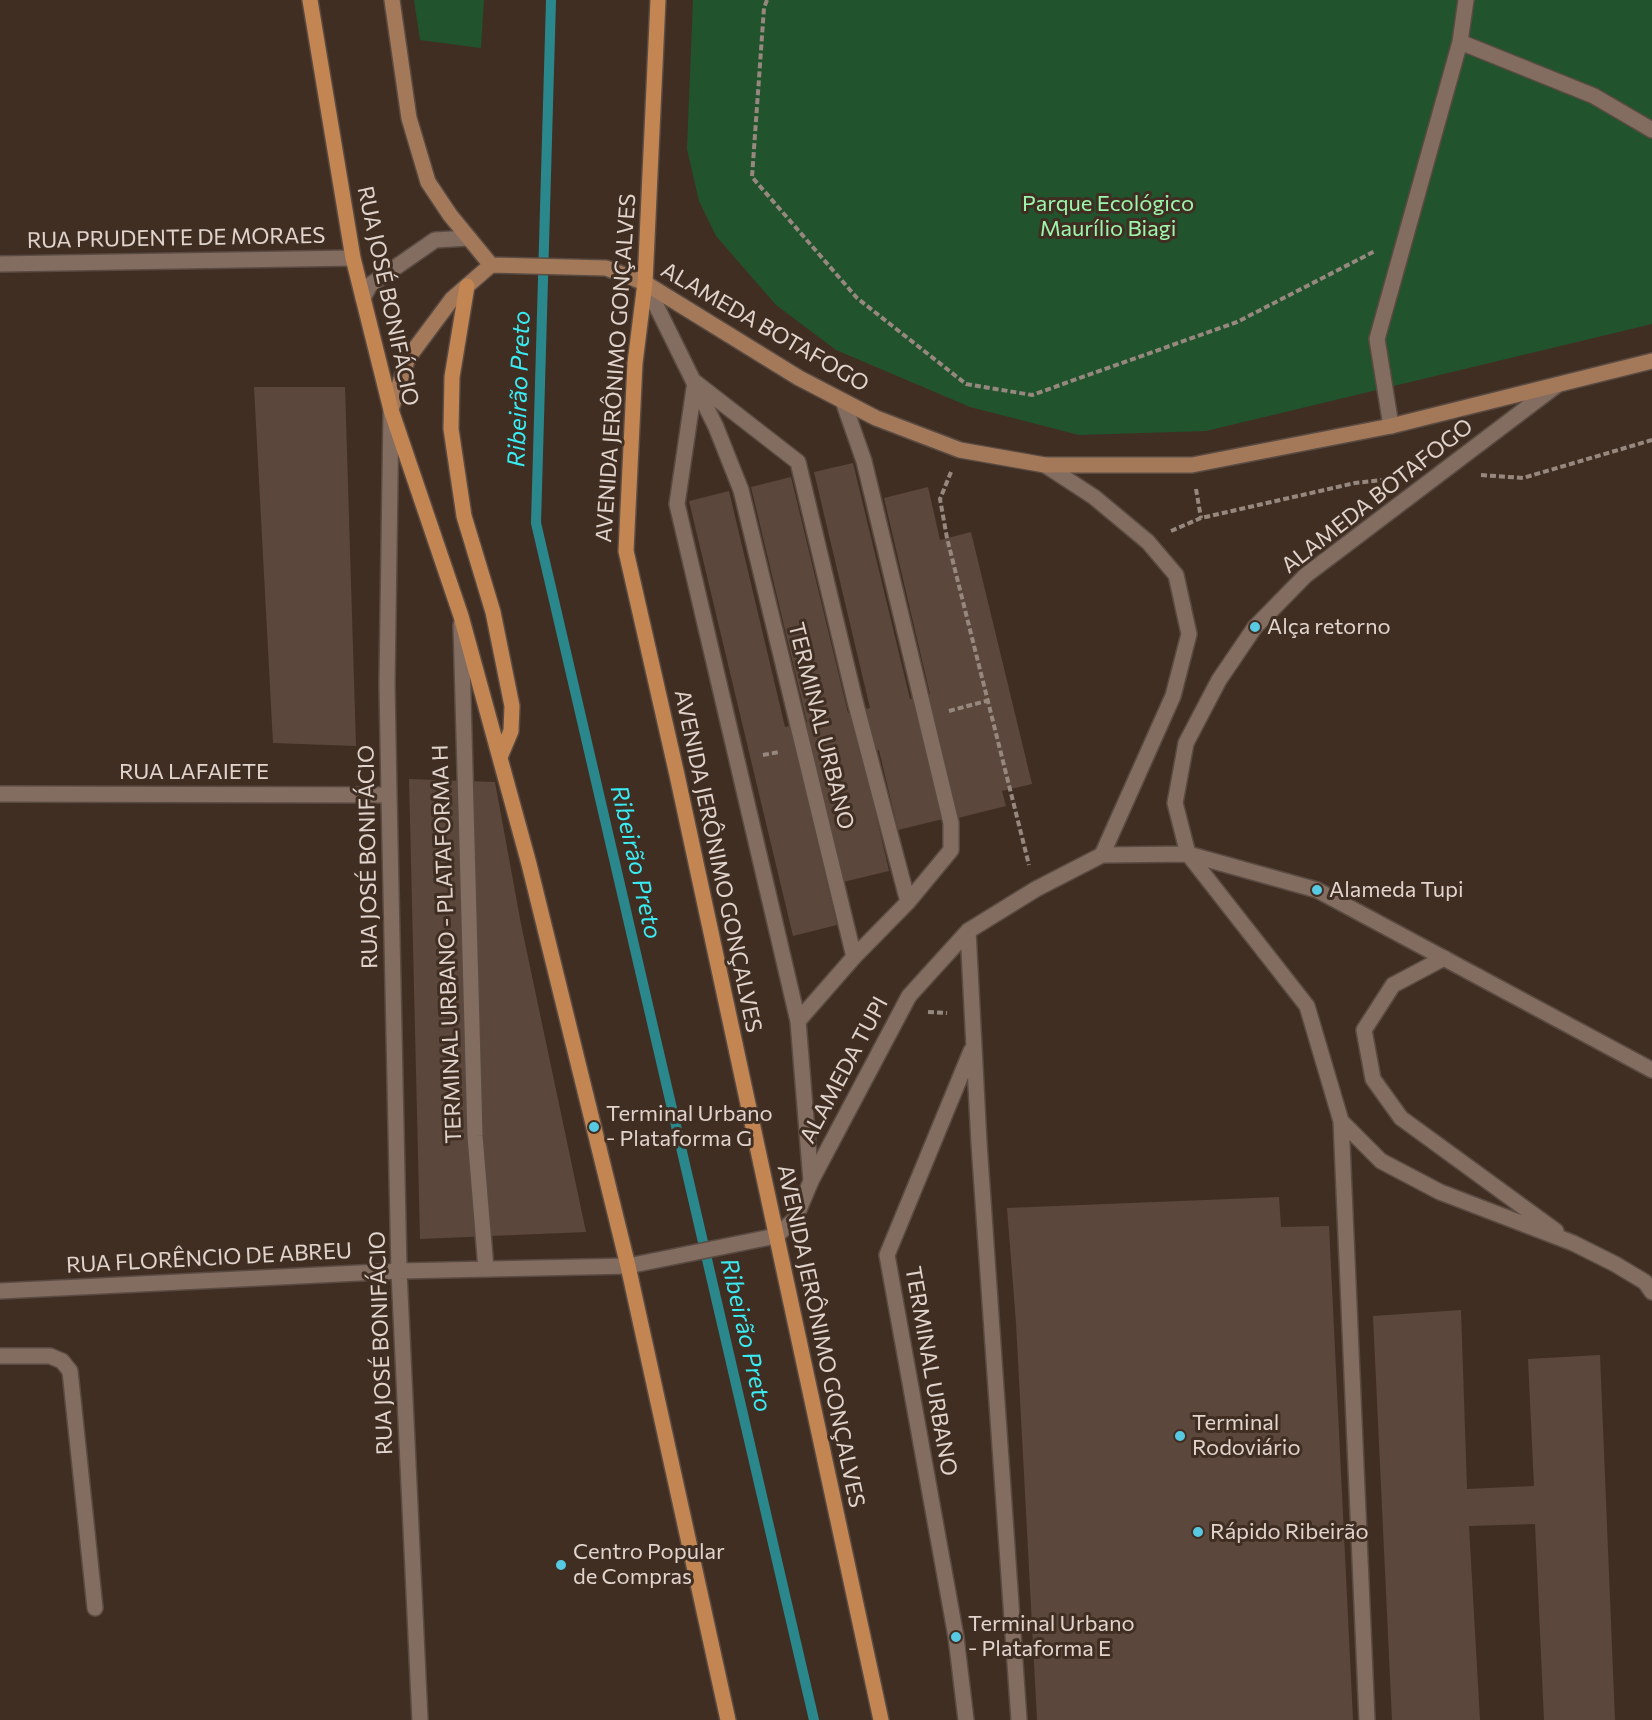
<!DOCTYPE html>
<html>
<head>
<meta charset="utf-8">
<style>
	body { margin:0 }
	canvas { display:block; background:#402e23 }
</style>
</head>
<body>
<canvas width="1652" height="1720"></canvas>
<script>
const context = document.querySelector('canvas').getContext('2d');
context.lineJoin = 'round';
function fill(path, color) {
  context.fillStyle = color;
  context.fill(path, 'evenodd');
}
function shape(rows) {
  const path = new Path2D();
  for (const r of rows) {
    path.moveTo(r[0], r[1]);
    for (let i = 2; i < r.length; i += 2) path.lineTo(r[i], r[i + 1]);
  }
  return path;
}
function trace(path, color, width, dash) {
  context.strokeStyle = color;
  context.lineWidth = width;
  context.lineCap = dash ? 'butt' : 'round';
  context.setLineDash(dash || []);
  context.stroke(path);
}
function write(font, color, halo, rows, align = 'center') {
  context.font = font + ' Commissioner,sans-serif';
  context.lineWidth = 6;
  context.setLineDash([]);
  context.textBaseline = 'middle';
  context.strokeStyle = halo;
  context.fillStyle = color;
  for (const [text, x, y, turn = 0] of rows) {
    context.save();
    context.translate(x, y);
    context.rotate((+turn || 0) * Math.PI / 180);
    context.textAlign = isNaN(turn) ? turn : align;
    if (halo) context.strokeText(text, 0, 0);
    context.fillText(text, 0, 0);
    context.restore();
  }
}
const green = shape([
	[414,0,484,0,481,48,420,40],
	[693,0,1652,0,1652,324,1206,431,1079,435,970,407,836,350,776,305,716,236,699,201,687,149]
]);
const stream = shape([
	[551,0,536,523,814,1720]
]);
const building = shape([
	[254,387,345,387,356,746,273,743],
	[853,463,910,699,930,694,884,498,928,487,940,540,971,532,1032,784,1002,791,1006,806,958,818,940,740,925,744,943,819,898,830,879,750,862,754,889,871,843,882,816,765,800,769,837,925,793,936,689,501,729,491,785,727,807,722,751,487,791,477,848,713,870,708,814,472],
	[409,779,495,782,521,924,586,1232,420,1239],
	[1279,1197,1281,1227,1329,1226,1353,1720,1037,1720,1016,1323,1007,1208],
	[1461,1310,1467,1489,1534,1486,1528,1359,1600,1355,1615,1720,1544,1720,1535,1524,1469,1526,1480,1720,1392,1720,1373,1316]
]);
const path = shape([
	[767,0,764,8,752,177,857,298,966,384,1032,395,1237,322,1375,251],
	[951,472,940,499,947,538,1029,865],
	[1481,475,1523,478,1652,440],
	[1196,489,1201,518],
	[1171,531,1201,518,1355,483,1390,479],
	[949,711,986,701],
	[763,755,779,752],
	[928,1012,947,1013]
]);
const service = shape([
	[1466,0,1460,42,1594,96,1652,130],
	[645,283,716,427,741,490,854,957,798,1021,811,1181],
	[363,298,370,285,435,240,469,238],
	[843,401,864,461,951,823,951,850,908,902],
	[1391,426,1377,339,1460,42],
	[461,625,475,1136,486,1269],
	[1188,854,1307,1006,1341,1121,1381,1161,1440,1192,1573,1243,1615,1264,1645,1282,1652,1292],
	[968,931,979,1143,1019,1720],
	[1444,958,1393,985,1364,1030,1373,1079,1401,1118,1556,1231],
	[798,1021,677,504,695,382,798,462,855,701,908,902,854,957],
	[1341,1121,1367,1720],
	[0,1356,50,1356,62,1361,70,1371,95,1608],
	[966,1720,956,1637,887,1255,971,1051]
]);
const minor = shape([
	[0,264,353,258],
	[391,413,387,684,389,795,399,1271,420,1720],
	[1045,465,1094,497,1148,542,1176,575,1189,634,1173,696,1102,855],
	[0,794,389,795],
	[1188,854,1175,803,1186,743,1219,680,1255,627,1306,575,1557,385],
	[0,1291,399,1271,628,1266,776,1236,795,1219,811,1181,909,996,968,931,1036,889,1102,855,1188,854,1317,890,1652,1070]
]);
const secondary = shape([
	[392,0,409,118,428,182,450,215,491,265],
	[391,410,408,358,452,299,491,265,606,268,645,283,799,378,876,418,960,450,1045,465,1192,465,1391,426,1652,361]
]);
const primary = shape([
	[310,0,353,258,391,410,461,616,529,864,628,1266,728,1720],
	[658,0,645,283,635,363,626,551,677,775,881,1720],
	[467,286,452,377,451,429,464,516,493,612,512,706,511,731,500,757]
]);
const markers = [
	[1255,627,6,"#57c9e3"],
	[1317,890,6,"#57c9e3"],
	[594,1127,6,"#57c9e3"],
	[1180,1436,6,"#57c9e3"],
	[1198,1532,6,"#57c9e3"],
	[561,1565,6,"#57c9e3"],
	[956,1637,6,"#57c9e3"]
];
const parkNames = [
	["Parque Ecológico",1108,204],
	["Maurílio Biagi",1108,229]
];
const streetNames = [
	["RUA PRUDENTE DE MORAES",176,238,-1],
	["RUA JOSÉ BONIFÁCIO",388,296,78],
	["ALAMEDA BOTAFOGO",765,327,30],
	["AVENIDA JERÔNIMO GONÇALVES",616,368,-86],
	["ALAMEDA BOTAFOGO",1377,496,-38],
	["TERMINAL URBANO",821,726,76],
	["RUA LAFAIETE",194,772],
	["RUA JOSÉ BONIFÁCIO",368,857,-91],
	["AVENIDA JERÔNIMO GONÇALVES",718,861,78],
	["TERMINAL URBANO - PLATAFORMA H",447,944,-92],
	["ALAMEDA TUPI",844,1070,-62],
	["RUA FLORÊNCIO DE ABREU",209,1258,-3],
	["AVENIDA JERÔNIMO GONÇALVES",821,1336,78],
	["RUA JOSÉ BONIFÁCIO",381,1343,-92],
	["TERMINAL URBANO",931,1371,80]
];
const poiNames = [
	["Alça retorno",1267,627],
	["Alameda Tupi",1329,890],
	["Terminal Urbano",606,1114],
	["- Plataforma G",606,1139],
	["Terminal",1192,1423],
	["Rodoviário",1192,1448],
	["Rápido Ribeirão",1210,1532],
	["Centro Popular",573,1552],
	["de Compras",573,1577],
	["Terminal Urbano",968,1624],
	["- Plataforma E",968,1649]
];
const waterNames = [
	["Ribeirão Preto",519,389,-88],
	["Ribeirão Preto",636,862,77],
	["Ribeirão Preto",746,1335,77]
];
fill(green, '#21532d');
trace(stream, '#2a888c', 10);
fill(building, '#5b473c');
trace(service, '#5a4b42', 18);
trace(minor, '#5a4b42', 18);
trace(secondary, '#5a4b42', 18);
trace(primary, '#5a4b42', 18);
trace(path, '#97887f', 4, [6, 3]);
trace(service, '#836d61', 15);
trace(minor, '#836d61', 15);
trace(secondary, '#a3795a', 15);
trace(primary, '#c38552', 15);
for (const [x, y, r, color] of markers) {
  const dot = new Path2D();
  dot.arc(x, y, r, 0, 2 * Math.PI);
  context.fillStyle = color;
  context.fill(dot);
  trace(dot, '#402e23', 2);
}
write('22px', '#9bf7ac', '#402e23', parkNames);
write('22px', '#e0d4cd', '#402e23', streetNames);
write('22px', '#e0d4cd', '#402e23', poiNames, 'left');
write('italic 24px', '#39ecf3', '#402e23', waterNames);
</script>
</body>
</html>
